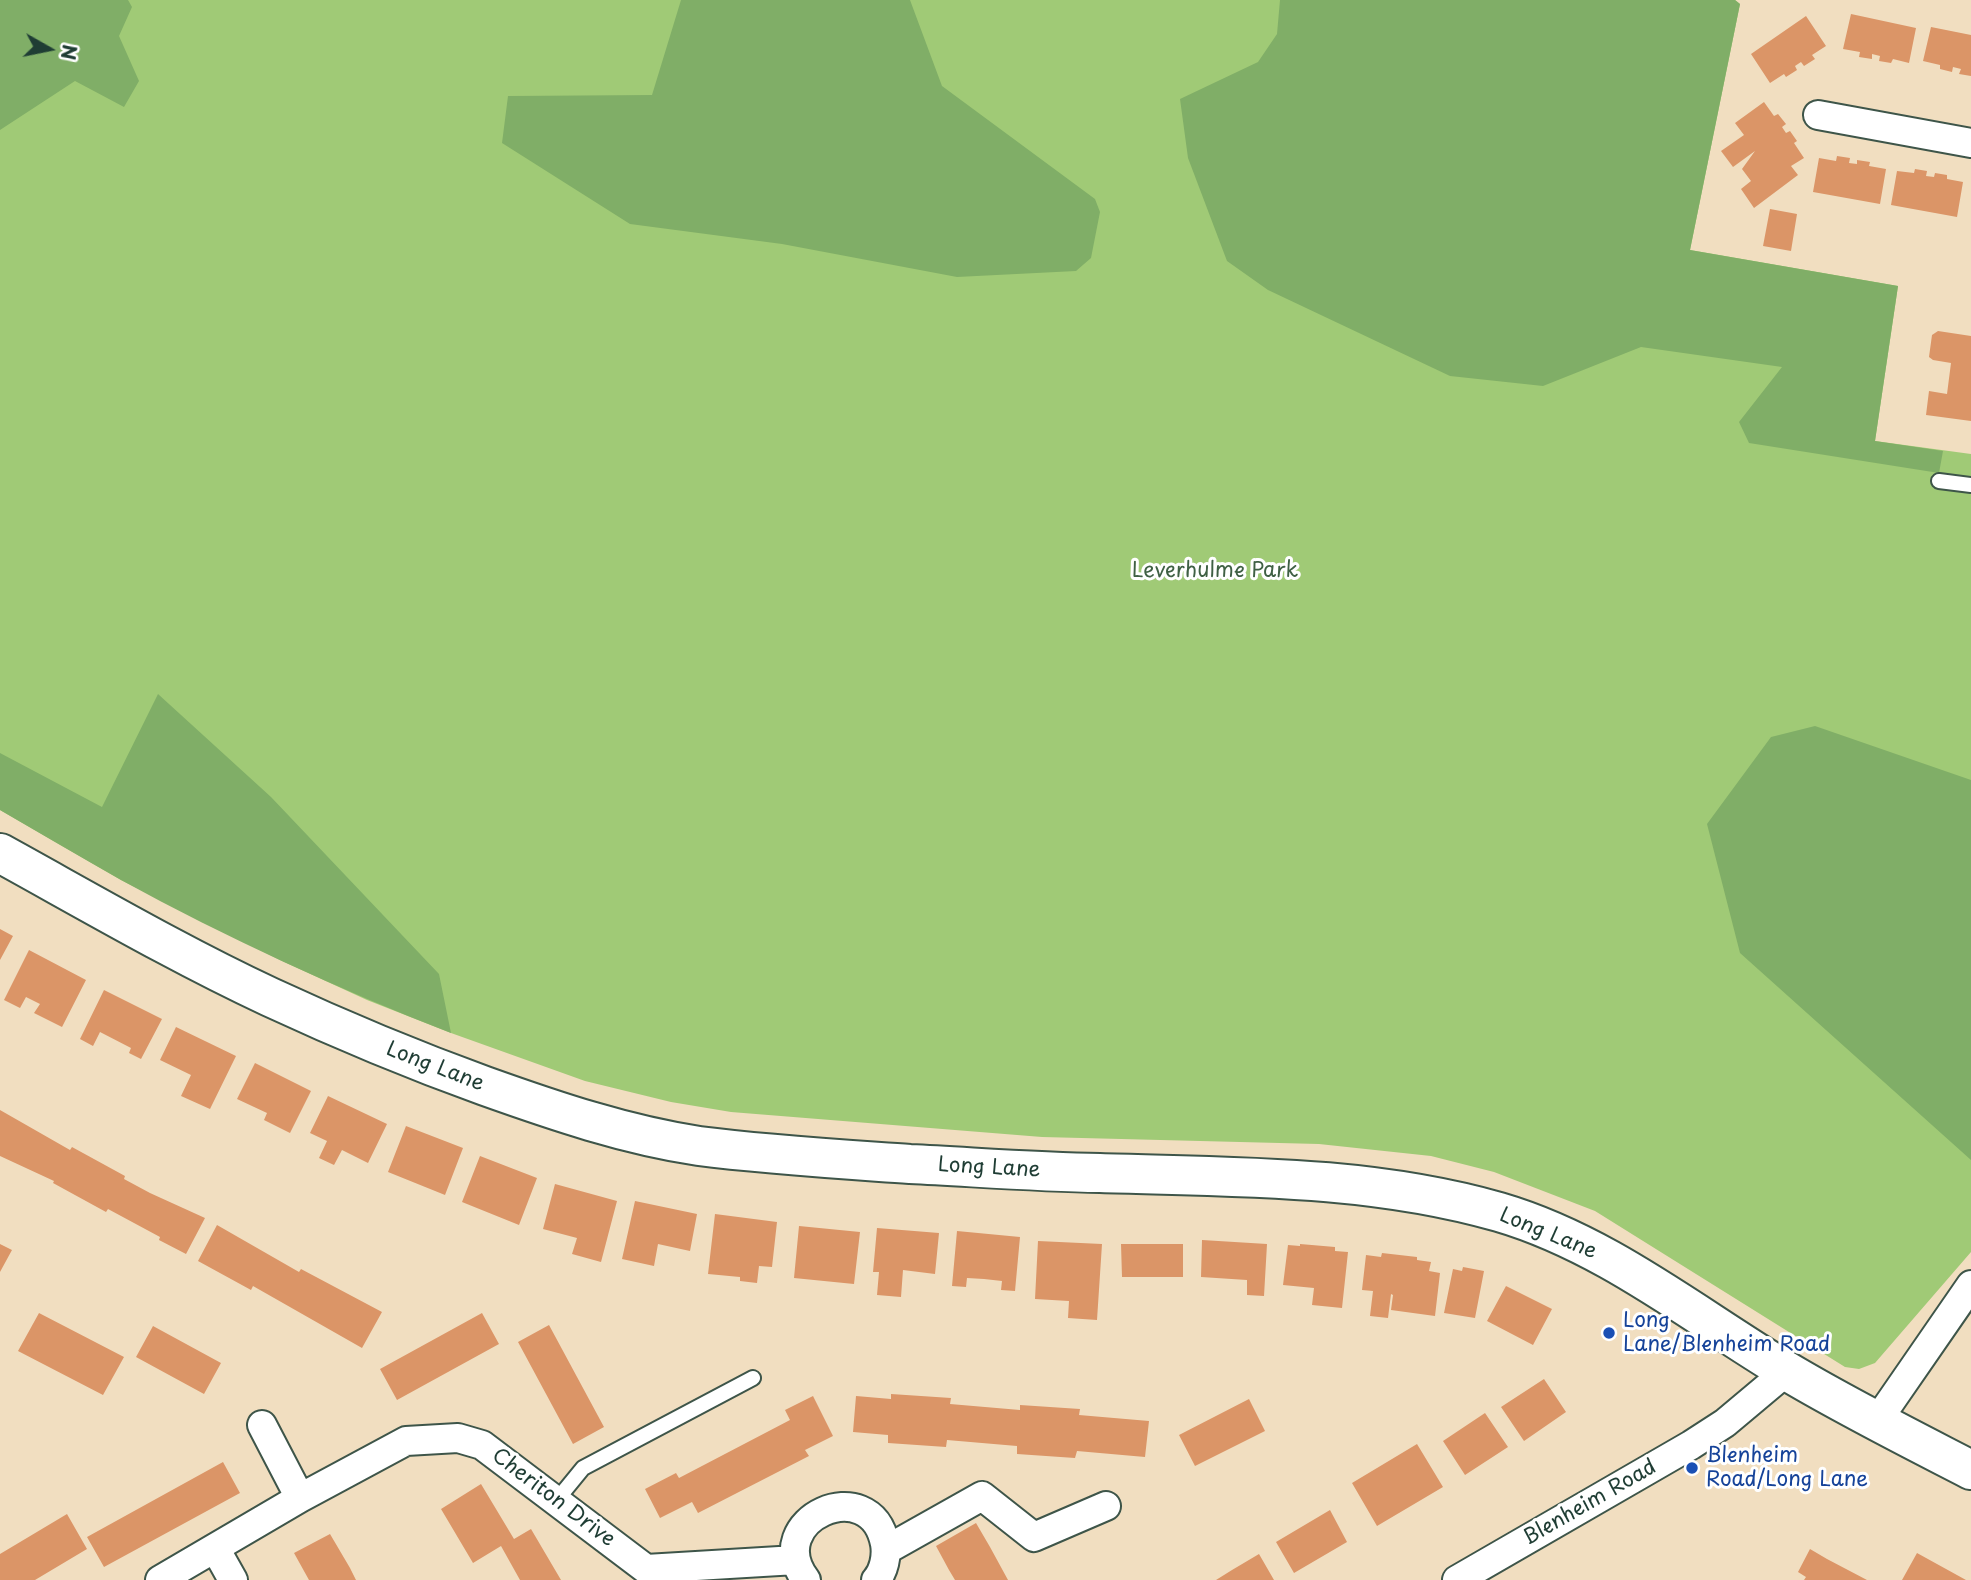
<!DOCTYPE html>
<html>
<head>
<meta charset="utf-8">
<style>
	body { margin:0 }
	#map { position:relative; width:1971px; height:1580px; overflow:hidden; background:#f1dec0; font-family:"Playpen Sans",sans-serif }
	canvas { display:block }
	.north { position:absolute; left:14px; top:14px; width:70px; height:70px; -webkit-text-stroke:5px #fff; paint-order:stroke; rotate:99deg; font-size:19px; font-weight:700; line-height:28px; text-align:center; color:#1f3d34 }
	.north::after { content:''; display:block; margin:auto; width:24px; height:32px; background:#1f3d34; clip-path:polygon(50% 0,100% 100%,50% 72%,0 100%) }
</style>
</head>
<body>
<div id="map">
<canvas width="1971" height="1580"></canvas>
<div class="north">N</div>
</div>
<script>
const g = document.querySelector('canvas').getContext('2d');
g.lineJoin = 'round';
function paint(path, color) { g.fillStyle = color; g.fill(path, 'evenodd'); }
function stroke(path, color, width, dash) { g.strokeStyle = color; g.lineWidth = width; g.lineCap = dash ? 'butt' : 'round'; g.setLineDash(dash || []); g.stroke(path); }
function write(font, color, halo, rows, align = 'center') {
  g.font = font + ' "Playpen Sans",sans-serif'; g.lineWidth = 6; g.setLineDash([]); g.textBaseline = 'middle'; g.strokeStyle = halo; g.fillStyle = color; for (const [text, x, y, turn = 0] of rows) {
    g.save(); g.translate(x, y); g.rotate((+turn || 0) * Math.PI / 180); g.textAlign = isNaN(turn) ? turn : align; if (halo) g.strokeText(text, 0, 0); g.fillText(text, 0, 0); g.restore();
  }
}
paint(new Path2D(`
	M0,0h1735l5,4 -50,246 208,36 -23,155 96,13v798l-96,111 -16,6 -14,-2 -250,-156 -101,-39 -63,-16 -112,-12 -277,-7 -311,-25 -60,-10 -86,-21 -134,-48 -84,-33 -87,-40 -159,-80 -121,-70z`), '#a0ca76');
paint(new Path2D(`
	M0,0h128l4,7 -13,29 20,45 -15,26 -49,-26 -75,49z
	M681,0h229l32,86 153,113 5,13 -9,46 -15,13 -119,6 -175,-33 -152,-20 -128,-81 6,-47 144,-1z
	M1280,0h455l5,4 -50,246 208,36 -23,155 68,10 -4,22 -190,-30 -10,-21 43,-55 -141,-20 -98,39 -93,-10 -182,-86 -41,-29 -39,-103 -8,-59 78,-37 19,-28z
	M158,694l113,103 168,177 12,59c-113,-44 -224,-95 -330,-153 -41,-23 -81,-47 -121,-70v-57l102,54z
	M1815,726l156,54v380l-231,-207 -33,-129 64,-87z`), '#80ae67');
paint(new Path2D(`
	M1851,14l65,14 -7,35 -16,-4 -2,4 -12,-2 1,-5 -8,-2v5l-13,-2 1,-5 -17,-3z
	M1806,16l20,30 -14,9 3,4 -11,7 -3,-4 -6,4 2,4 -11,7 -2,-3 -14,9 -19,-29z
	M1931,27l40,8v41l-12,-2 2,-5 -8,-2 -1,5 -12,-3v-4l-17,-4z
	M1764,102l10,14 4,-2 8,10 -4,3 4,6 4,-2 7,10 -3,2 10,15 -13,8 7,9 -44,33 -13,-19 10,-8 -9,-12 13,-18 -22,16 -12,-16 23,-16 -9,-12z
	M1837,156l13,2 -1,5 8,1v-4l13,2 -1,4 17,3 -6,35 -67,-12 6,-34 17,3z
	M1915,169l12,2 -1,5 8,1 1,-4 12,2v4l16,3 -6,35 -66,-12 6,-34 17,2z
	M1770,209l27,5 -6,37 -28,-5z
	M1938,331l33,5v85l-45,-6 3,-24 18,3 4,-31 -18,-3 -4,-3 3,-22z
	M0,929l13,7 -13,24z
	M29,950l57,30 -24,47 -28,-14 6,-9 -14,-7 -6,11 -16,-8z
	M104,990l58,29 -21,40 -12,-6 2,-5 -31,-16 -7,14 -13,-7z
	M176,1027l60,29 -26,53 -29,-13 10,-21 -31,-15z
	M255,1063l56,28 -21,42 -26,-13 3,-7 -30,-14z
	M328,1096l59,28 -19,39 -26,-13 -8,15 -15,-7 8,-17 -17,-8z
	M0,1110l70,40 2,-3 53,29 -1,3 26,14 55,25 -19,36 -27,-14 1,-3 -52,-28 -2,3 -53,-29 1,-2 -54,-25z
	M406,1126l57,22 -18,47 -57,-23z
	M480,1156l57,22 -18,47 -57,-23z
	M555,1184l62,17 -16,61 -29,-8 5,-16 -34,-9z
	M635,1201l62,13 -7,37 -32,-7 -4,22 -32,-7z
	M715,1214l62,8 -5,45 -13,-1 -2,17 -17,-2v-4l-32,-3z
	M217,1225l82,47 2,-3 81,43 -20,36 -109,-62 -2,4 -53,-29z
	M799,1226l61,6 -6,52 -60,-6z
	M877,1228l62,5 -4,41 -32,-4 -2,27 -24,-2 2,-23h-6z
	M957,1231l63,6 -5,54 -14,-1 1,-9 -18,-2 -17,-1 -1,9 -14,-1z
	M1202,1240l65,4 -3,52 -17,-1v-15l-46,-3z
	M1038,1241l64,3 -5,76 -29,-2 1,-17 -34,-2z
	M0,1244l12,6 -12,22z
	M1121,1244h62v33h-61z
	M1300,1244l35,3v4l13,1 -6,56 -30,-3 2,-17 -31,-3 5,-40 12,1z
	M1382,1253l35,4v3l14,2 -2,9 11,2 -5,43 -44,-6 2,-15 -2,-1 -3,24 -18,-2 3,-25 -11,-1 4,-35 15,2z
	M1463,1267l21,4 -9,47 -31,-5 9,-44 9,2z
	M1506,1286l46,23 -19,36 -46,-24z
	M39,1313l85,44 -21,38 -85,-44z
	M482,1313l17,31 -102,56 -17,-31z
	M549,1325l55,102 -31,17 -55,-102z
	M153,1326l68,37 -17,31 -68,-37z
	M1544,1379l22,33 -42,29 -23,-34z
	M891,1394l60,4 -1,6 70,6v-5l60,4 -1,6 70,6 -4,36 -68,-6 -2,7 -58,-4v-8l-70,-6 -1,7 -58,-4v-8l-35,-3 3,-36 35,3z
	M813,1396l20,40 -28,14 4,6 -111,57 -6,-11 -32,16 -15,-29 31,-16 3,5 111,-58 -5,-10z
	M1249,1399l16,32 -70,35 -16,-31z
	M1485,1413l23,34 -43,28 -22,-34z
	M1417,1444l26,43 -66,39 -25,-43z
	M223,1462l17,31 -136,74 -17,-30z
	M481,1484l33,55 17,-10 30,51h-41l-19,-34 -28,17 -32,-54z
	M1330,1510l17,32 -53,31 -18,-31z
	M67,1514l20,35 -52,31h-35v-26z
	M976,1523l14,24 18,33h-53l-6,-10 -13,-24z
	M330,1534l20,34 6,12h-47l-15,-27z
	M1810,1549l17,10 40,21h-63l2,-3 -8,-5z
	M1917,1553l49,27h-64z
	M1259,1554l15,26h-58l16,-10z`), '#db9567');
const lane = new Path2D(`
	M1939,481l32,4
	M556,1501l27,-33 170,-90`);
const street = new Path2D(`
	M1818,115l153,28
	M1877,1421l94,-136
	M300,1498l106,-57 52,-3 24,7 164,124 150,-9
	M215,1548l18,32
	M886,1550l96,-54 52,41 72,-31
	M160,1580l140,-82 -38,-73
	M806,1580c-46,-60 65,-110 79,-36 2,12 -1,27 -9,36
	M1457,1580l234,-135 34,-22 62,-52`);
const secondary = new Path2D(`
	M0,853c89,49 178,101 270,144 71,33 143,63 215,89 70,25 141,49 214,60 70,9 140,13 211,18 63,3 126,8 190,9 133,4 270,2 399,39 106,31 193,102 286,158 60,36 124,68 186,100`);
stroke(lane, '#3e5549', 18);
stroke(street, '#3e5549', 32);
stroke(secondary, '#3e5549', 42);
stroke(lane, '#fff', 14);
stroke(street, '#fff', 28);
stroke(secondary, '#fff', 38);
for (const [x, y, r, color] of [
	[1609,1333,7,"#1a4fb4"],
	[1692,1468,7,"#1a4fb4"]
]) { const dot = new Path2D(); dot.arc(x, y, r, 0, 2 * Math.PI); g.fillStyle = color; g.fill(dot); stroke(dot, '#fff', 2.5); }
write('21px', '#3f6044', '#fff', [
	["Leverhulme Park",1215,571]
]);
write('21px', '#1f3d34', '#fff', [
	["Long Lane",435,1067,21],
	["Long Lane",989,1168,3],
	["Long Lane",1548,1234,22],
	["Cheriton Drive",553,1498,37],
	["Blenheim Road",1590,1503,-30]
]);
write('21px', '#164399', '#fff', [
	["Long",1623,1321],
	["Lane/Blenheim Road",1623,1345],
	["Blenheim",1706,1456],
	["Road/Long Lane",1706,1480]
], 'left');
</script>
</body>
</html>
